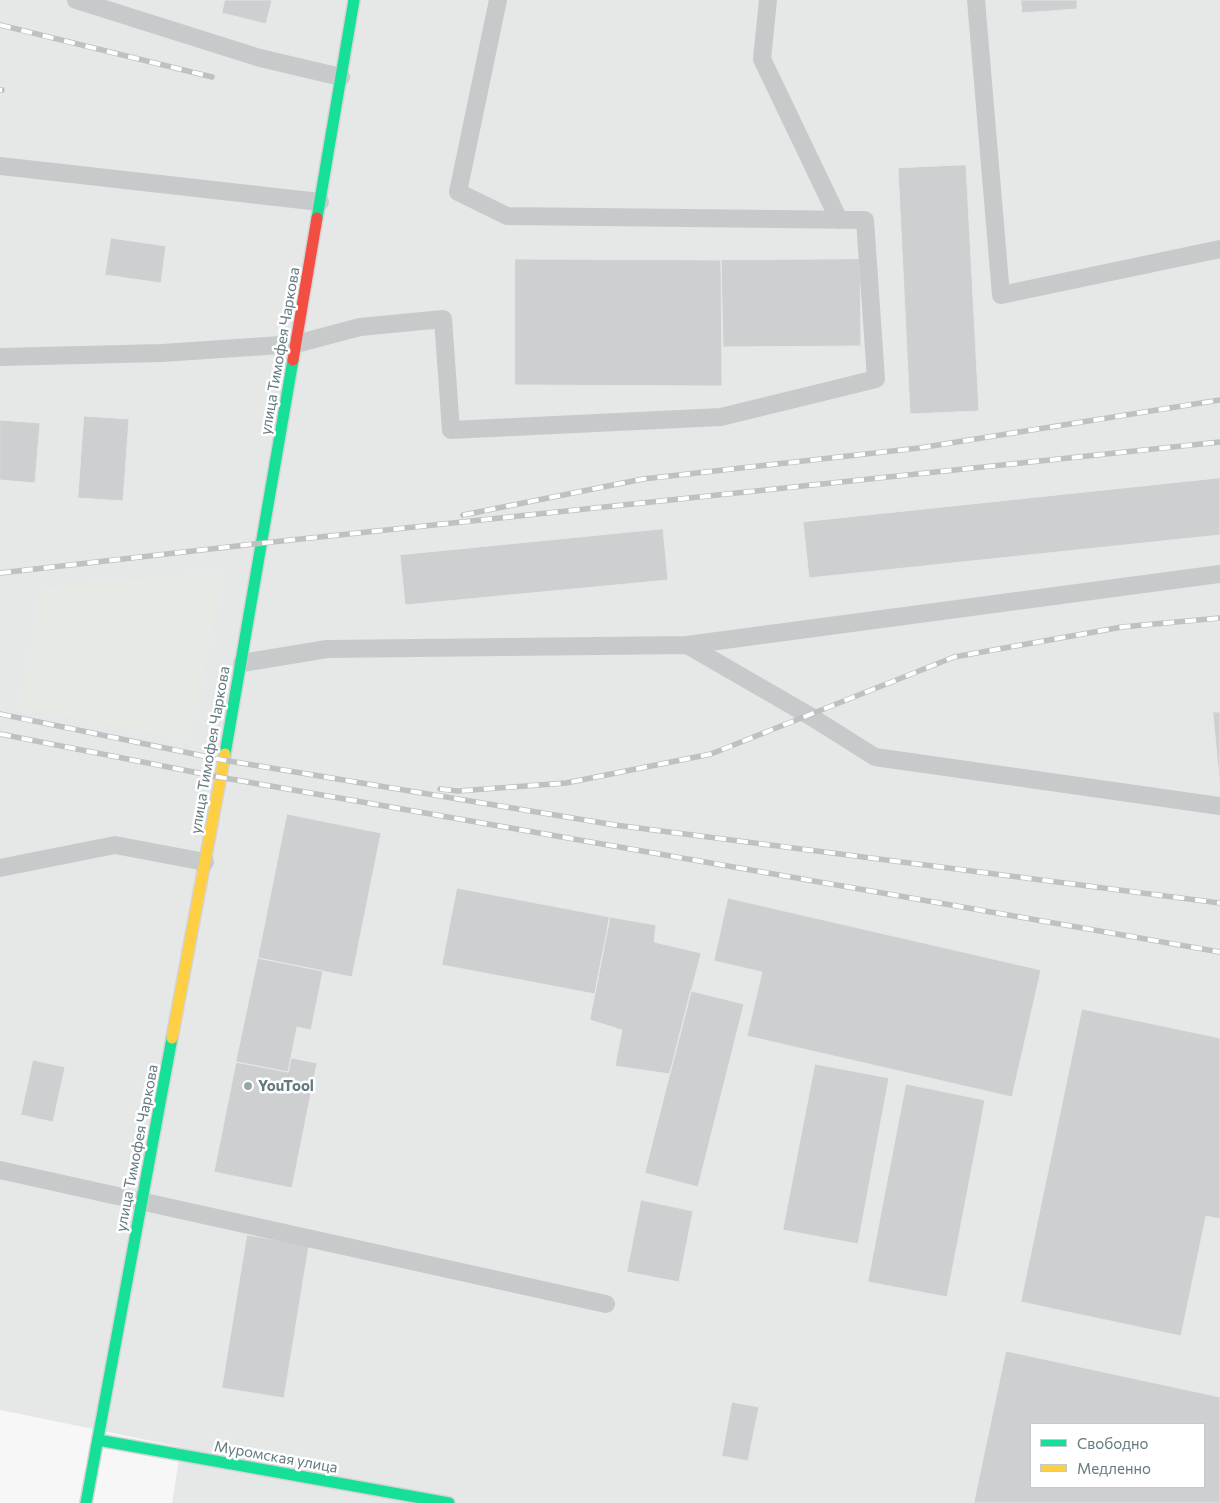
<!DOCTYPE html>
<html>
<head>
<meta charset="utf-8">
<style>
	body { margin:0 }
	#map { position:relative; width:1220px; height:1503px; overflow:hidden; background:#f7f7f7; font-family:Commissioner,sans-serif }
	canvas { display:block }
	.legend { position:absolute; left:1030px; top:1423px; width:175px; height:65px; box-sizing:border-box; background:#fff; border:1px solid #c1cacd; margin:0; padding:6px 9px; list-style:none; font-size:15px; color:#637a81 }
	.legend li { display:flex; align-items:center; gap:10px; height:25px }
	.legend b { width:25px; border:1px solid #c1cacd }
</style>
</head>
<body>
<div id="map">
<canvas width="1220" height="1503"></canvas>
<ul class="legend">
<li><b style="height:6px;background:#16e098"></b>Свободно</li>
<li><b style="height:6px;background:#ffcf43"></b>Медленно</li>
</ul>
</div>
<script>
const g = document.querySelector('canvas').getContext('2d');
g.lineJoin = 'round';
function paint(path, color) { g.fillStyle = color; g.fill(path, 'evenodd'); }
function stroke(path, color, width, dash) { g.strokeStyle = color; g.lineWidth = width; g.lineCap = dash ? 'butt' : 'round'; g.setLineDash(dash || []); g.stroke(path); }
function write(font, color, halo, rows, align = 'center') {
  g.font = font + ' Commissioner,sans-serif'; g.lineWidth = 5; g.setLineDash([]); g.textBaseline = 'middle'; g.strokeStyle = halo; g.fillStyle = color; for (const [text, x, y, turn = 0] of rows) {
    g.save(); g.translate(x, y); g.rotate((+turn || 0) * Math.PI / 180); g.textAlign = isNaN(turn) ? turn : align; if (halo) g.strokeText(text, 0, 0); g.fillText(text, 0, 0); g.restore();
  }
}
paint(new Path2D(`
	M0,0h1220v1503h-1048l9,-56 -181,-37zM1031,1424h173v63h-173z`), '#e6e8e7');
paint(new Path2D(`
	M224,572l-35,168 -170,-33 24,-119z`), '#e6e9e4');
const building = new Path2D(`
	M225,0h47l-6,24 -44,-11z
	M1021,0h56v9l-55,4z
	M966,165l13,246 -69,3 -12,-246z
	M111,238l55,8 -5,37 -56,-8z
	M515,259l206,1 1,126 -207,-1z
	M860,259l1,87 -138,1 -2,-87z
	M84,416l45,3 -6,82 -45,-3z
	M0,420l40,3 -5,60 -35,-3z
	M1220,478v57l-411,43 -6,-56z
	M663,529l5,51 -263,25 -5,-50z
	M1213,712h7v75z
	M287,814l94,19 -29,144 -94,-19z
	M457,888l153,29 -15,77 -153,-29z
	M728,898l313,72 -29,127 -265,-61 15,-64 -48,-11z
	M610,917l46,8 -2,17 47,11 -31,121 -55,-8 7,-36 -32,-10z
	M258,958l65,13 -12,59 -14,-3 -9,45 -52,-10z
	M691,991l53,13 -46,183 -53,-14z
	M1082,1009l138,29v181l-14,-3 -25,120 -160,-34z
	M291,1058l26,5 -25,125 -78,-16 22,-110 52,10z
	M33,1060l32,7 -12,55 -32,-7z
	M815,1064l74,14 -31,166 -75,-14z
	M906,1084l79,16 -38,197 -79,-15z
	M641,1200l52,11 -14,71 -52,-10z
	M247,1235l62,10 -25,153 -62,-10z
	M1006,1351l214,46v106h-246zM1031,1424h173v63h-173z
	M732,1402l27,5 -11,54 -26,-5z`);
paint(building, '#cdcfd0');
stroke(building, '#e6e6e6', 1);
const fast = new Path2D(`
	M317,218l37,-218
	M225,754l68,-394
	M98,1440l351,63
	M86,1503l86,-465`);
const slow = new Path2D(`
	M172,1038l53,-284`);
const jam = new Path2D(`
	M293,360l24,-142`);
stroke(fast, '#d3d4d5', 14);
stroke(slow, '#d3d4d5', 14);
stroke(jam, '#d3d4d5', 14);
stroke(new Path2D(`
	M76,0l184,58 81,19
	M768,0l-6,59 77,161
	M976,0l25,295 219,-46
	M0,166l320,36
	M0,357l162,-4 134,-9 64,-17 83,-8 8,111 270,-13 155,-38 -11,-159 -358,-4 -49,-24 40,-192
	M687,645l533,-71
	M242,663l85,-14 360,-4 123,71 65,41 345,49
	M0,868l115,-23 90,17
	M0,1170l606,134`), '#c7cacb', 18);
stroke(fast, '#16e098', 11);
stroke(slow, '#ffcf43', 11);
stroke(jam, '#f24e42', 11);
const rail = new Path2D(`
	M0,25l212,52
	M0,90h2
	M463,515l180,-36 276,-31 301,-48
	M0,573l263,-30 957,-101
	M0,714l223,46 392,65 605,78
	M0,734l219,43 1001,175
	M440,789l18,2 108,-8 145,-29 243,-97 168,-30 98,-9`);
stroke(rail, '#bec1c1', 5.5);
stroke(rail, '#fff', 4, [11]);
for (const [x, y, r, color] of [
	[248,1086,5,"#97a6aa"]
]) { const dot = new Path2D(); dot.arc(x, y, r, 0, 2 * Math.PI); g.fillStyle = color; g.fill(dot); stroke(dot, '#fff', 2); }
write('15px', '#637a81', '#fff', [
	["улица Тимофея Чаркова",280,351,-80],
	["улица Тимофея Чаркова",210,750,-80],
	["улица Тимофея Чаркова",137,1148,-79],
	["Муромская улица",276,1457,10]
]);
write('bold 15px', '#637a81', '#fff', [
	["YouTool",258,1086]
], 'left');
</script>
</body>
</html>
